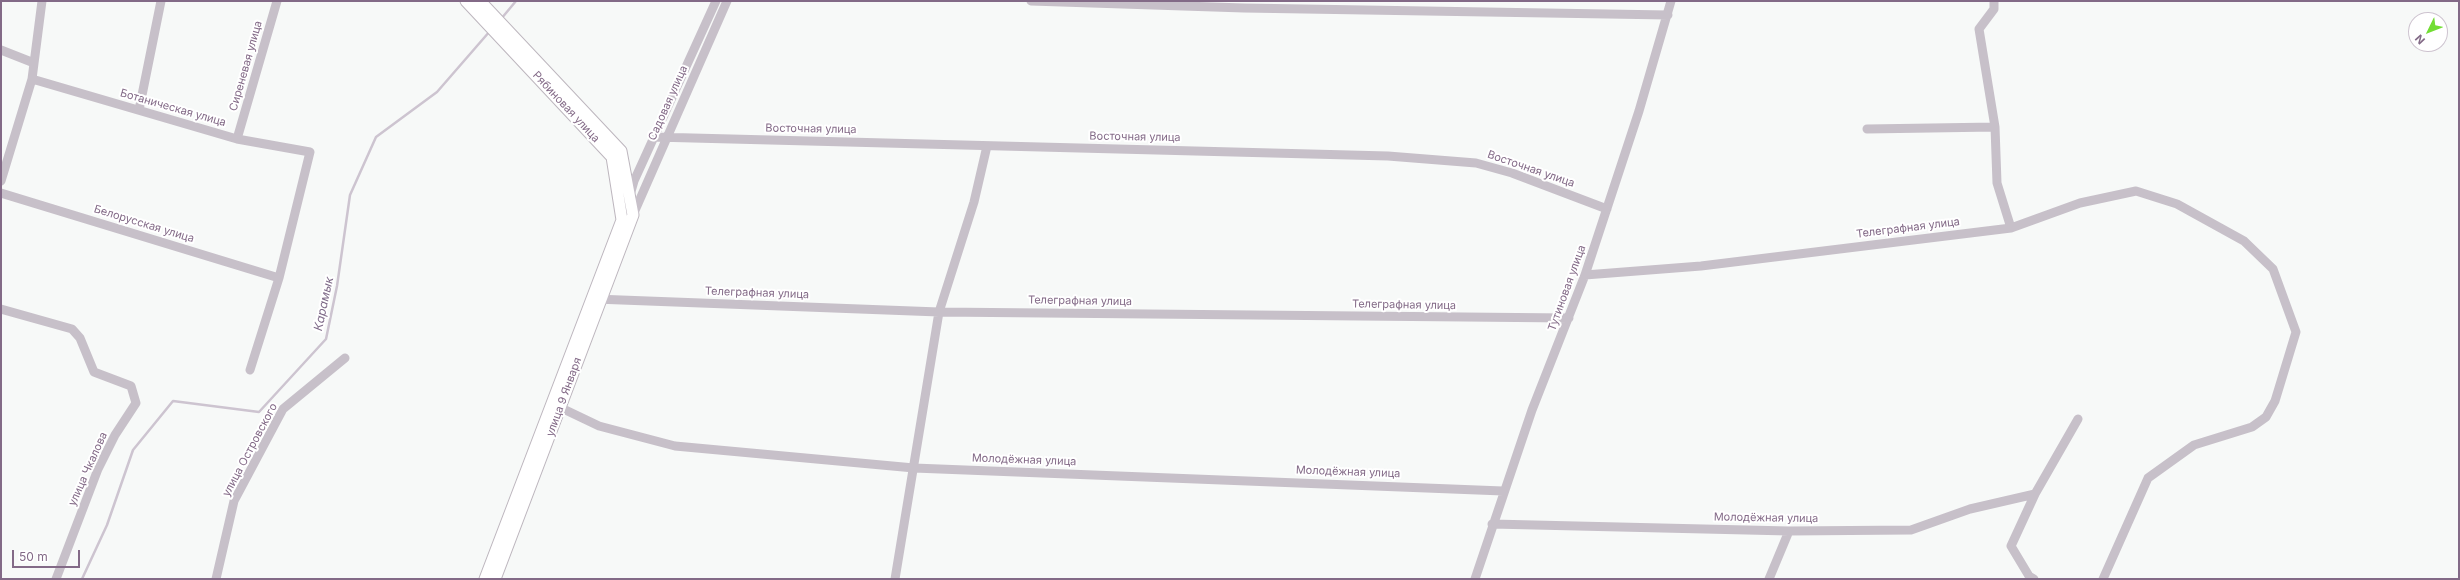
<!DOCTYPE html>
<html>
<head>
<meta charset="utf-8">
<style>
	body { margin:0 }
	#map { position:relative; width:2460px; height:580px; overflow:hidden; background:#f7f9f8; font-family:Inter,sans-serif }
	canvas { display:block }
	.frame { position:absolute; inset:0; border:2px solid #836a87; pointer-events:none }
	.north { position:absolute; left:2408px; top:12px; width:40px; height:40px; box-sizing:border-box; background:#fff; border:1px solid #cdc3cf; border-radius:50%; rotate:227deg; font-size:11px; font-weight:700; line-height:16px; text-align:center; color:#836a87 }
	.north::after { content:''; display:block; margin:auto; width:14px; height:18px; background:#72dd34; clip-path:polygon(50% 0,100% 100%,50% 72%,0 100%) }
	.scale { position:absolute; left:12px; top:550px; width:68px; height:18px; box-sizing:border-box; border:2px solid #836a87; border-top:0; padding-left:5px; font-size:12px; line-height:14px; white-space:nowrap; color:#836a87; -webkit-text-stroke:3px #fff; paint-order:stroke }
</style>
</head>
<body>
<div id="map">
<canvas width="2460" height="580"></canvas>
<div class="frame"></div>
<div class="north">N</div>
<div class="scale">50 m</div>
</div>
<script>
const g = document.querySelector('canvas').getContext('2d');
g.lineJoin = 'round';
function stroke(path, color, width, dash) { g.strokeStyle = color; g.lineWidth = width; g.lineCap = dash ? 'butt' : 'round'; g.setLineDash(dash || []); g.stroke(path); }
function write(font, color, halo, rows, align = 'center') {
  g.font = font + ' Inter,sans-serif'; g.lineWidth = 4; g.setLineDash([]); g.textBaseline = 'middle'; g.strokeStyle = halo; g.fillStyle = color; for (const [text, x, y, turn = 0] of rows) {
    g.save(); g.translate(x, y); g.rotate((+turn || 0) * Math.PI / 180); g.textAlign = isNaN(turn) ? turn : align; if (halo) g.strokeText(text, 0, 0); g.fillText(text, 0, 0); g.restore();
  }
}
stroke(new Path2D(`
	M501,19l15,-18
	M82,579l25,-54 26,-75 40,-49 86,11 67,-73 11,-53 13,-91 26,-58 61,-45 53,-61`), '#cdc4d0', 2.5);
const major = new Path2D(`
	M466,1l146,156 10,63 -137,359
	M480,1l141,150 12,64 -138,364`);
stroke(major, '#bdb6be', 13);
stroke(new Path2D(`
	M1031,1l213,7 424,7
	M1994,1v8l-15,20 16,98 2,56 14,45
	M1,50l33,13
	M32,79l205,60 73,13 -31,126 -29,92
	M139,110l22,-109
	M1867,129l128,-2
	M654,137l734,19 88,7 36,10 95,36
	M237,139l40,-138
	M1,181l31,-102 10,-78
	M1,193l278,85
	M630,195l4,-14 82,-180
	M633,215l94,-214
	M1585,275l116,-9 310,-38 69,-25 56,-12 41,13 67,37 29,28 23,63 -21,69 -9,16 -14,10 -58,18 -46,33 -45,101
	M595,299l344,13 630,6
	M1,309l71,20 8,9 14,34 37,14 5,17 -21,32 -17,34 -42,110
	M555,405l44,21 76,20 239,22 589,23
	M1492,524l297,7 122,-1 59,-21 65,-15
	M216,579l18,-78 49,-92 62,-51
	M895,579l44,-267 35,-110 13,-56
	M1475,579l57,-169 53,-135 54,-164 32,-110
	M1769,579l20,-48
	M2034,579l-5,-3 -18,-30 24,-52 43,-75`), '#c7c0c9', 9);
stroke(major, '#fff', 11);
write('11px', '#836a87', '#fff', [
	["Сиреневая улица",246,66,-74],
	["Садовая улица",668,103,-66],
	["Рябиновая улица",566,107,47],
	["Ботаническая улица",173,108,16],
	["Восточная улица",811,129,1],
	["Восточная улица",1135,137,1],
	["Восточная улица",1531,169,19],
	["Белорусская улица",144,224,17],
	["Телеграфная улица",1908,228,-7],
	["Тутиновая улица",1567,288,-70],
	["Телеграфная улица",757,293,2],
	["Телеграфная улица",1080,301,1],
	["Телеграфная улица",1404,305,1],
	["улица 9 Января",564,397,-70],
	["улица Островского",250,450,-62],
	["Молодёжная улица",1024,460,2],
	["улица Чкалова",88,469,-66],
	["Молодёжная улица",1348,472,2],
	["Молодёжная улица",1766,518,1]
]);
write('italic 12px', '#7f6b89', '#fff', [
	["Карамык",324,304,-78]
]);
</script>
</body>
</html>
